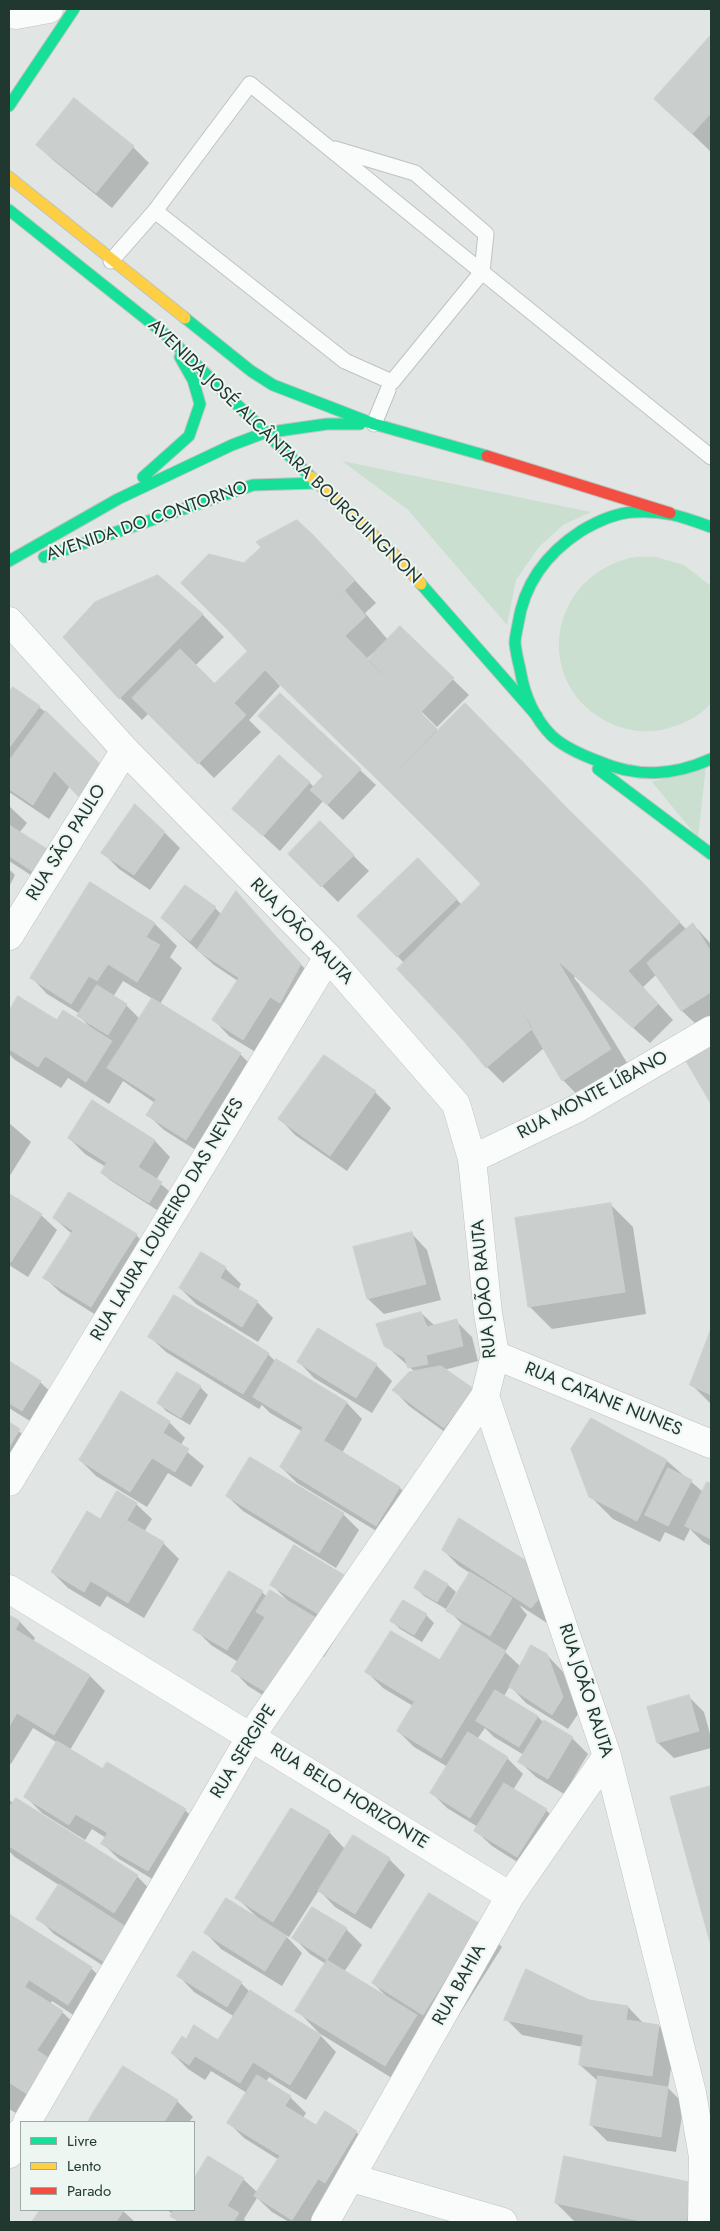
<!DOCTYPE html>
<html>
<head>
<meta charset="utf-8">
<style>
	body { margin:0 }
	#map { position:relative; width:720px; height:2231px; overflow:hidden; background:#e1e6e4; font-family:Jost,sans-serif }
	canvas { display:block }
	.frame { position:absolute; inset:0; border:10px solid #213830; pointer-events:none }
	.legend { position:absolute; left:20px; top:2121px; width:175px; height:90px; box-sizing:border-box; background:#eef6f2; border:1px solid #9caaa4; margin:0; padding:6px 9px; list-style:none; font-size:15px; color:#213830 }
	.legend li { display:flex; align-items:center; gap:10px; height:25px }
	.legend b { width:25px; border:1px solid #9caaa4 }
</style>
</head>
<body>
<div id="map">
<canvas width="720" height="2231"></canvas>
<div class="frame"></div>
<ul class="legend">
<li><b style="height:6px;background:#16e098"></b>Livre</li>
<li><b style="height:6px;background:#ffcf43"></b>Lento</li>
<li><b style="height:6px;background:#f24e42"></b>Parado</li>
</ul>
</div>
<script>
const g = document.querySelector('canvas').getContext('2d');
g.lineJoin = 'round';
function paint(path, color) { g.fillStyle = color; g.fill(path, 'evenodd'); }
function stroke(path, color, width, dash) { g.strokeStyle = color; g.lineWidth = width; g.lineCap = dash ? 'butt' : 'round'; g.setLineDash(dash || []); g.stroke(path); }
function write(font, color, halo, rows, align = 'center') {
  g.font = font + ' Jost,sans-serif'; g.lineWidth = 4; g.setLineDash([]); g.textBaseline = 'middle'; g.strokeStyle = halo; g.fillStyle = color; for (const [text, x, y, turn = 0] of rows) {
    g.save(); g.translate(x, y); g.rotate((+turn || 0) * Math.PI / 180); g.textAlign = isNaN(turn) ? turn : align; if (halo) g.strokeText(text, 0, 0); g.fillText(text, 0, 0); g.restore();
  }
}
paint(new Path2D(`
	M342,461l249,51 -28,13 -24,22 -23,33 -9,45 -99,-115z
	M656,557l28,8 27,21v117c-12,15 -30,22 -49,27 -17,3 -36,1 -52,-7 -76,-36 -64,-141 16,-164 9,-3 21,-2 30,-2z
	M706,766l-8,72 -46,-56z`), '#cadfd0');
paint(new Path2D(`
	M711,37v115l-55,-53z
	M75,99l58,48 16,16 -37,45 -59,-48 -16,-15z
	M336,560l40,43 -11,10 23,27 12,-12 69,67 -32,32 -15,-15 -2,2 21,21 24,-30 222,225 6,-6 18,20v74l-13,8 -16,-15 -25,-37 -14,13 30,33 -23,23 -75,-67 -1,2 5,6 53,87 -47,32 -22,-23 -19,-32 -41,35 -16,-16 -23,-28 58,-122 -118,46 -45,-47 59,-56 44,45 20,-21 -245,-246 8,-74zM373,653l1,1 -6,7 -2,-2z
	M202,614l22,23 -29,29 20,20 49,-18 16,18 -31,34 12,12 -47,46 -65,-65 -7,7 -22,-22z
	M13,688l34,25 68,67 -19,32 -26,-26 -21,33 -40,-27v-98z
	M360,770l16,15 -33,35 -20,-19 -43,50 -46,-42 75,-27 5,5z
	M9,806l18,17 -8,10 32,20 16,16 -13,21 -45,-29z
	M320,823l49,48 -31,31 -48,-48z
	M164,832l16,16 -30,42 -31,-21 -16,-16z
	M9,869l6,6 -6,12z
	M236,893l80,88 -57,73 -30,-18 -15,-16 24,-39 -24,-16 -52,-47 53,-10 6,6z
	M155,924l22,22 -7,11 12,11 -22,36 80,50 22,22 -60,78 -38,-24 -16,-15 7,-12 -32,-22 -14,23 -41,-26 -7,10 -46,-28 -6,-6v-41l10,-16 38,25 33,5 -11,-11 1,-2 -33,-20 -15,-16zM123,981l30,18 -13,20 -14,-14 -13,-8z
	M711,1047v54l-23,-39z
	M375,1092l16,16 -44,63 -52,-36 -15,-16z
	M92,1102l63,39 15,16 -14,23 13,11 -12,19 -47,-30 -8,-7 4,-6 -21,-13 -16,-16z
	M9,1123l22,19 -22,35z
	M9,1195l32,20 16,15 -29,47 -19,-12z
	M610,1204l23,23 13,87 -94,15 -23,-23z
	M54,1218l82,17 16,16 -45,71 -46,-29 -16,-15 27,-44z
	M412,1234l15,16 14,50 -57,14 -16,-15z
	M202,1254l23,14 16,16 -3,6 19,12 16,16 -15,24 -62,-38 -16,-16z
	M421,1313l14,13 21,-5 16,16 6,24 -34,9 29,19 -13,54 -51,-37 -15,-16 21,-18 -30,-27z
	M319,1330l57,35 16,16 -20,32 -58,-35 -15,-16z
	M711,1332v72l-19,-19z
	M150,1337l118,17 8,8 71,41 15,16 -20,34 58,35 15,16 -22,37 -96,-58 -16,-16 22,-35 -33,-19 -8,-8 -3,4 -93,-57z
	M9,1363l31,19 16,15 -18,29 -29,-18z
	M200,1387l8,8 -18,30 -24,-14 -7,-8z
	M122,1393l47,29 16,16 -5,8 24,20 -13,21 -23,-14 -21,34 -51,-31 -16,-16z
	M591,1419l76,42 36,31 4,-9 4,2v61l-8,-4 -13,-13 -6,12 -19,-9 -5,10 -47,-23 -23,-23z
	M9,1423l18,15 -18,29z
	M227,1496l116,18 16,16 -23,38 -93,-57z
	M136,1504l16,15 -8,13 19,11 16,16 -35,59 -37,-22 -7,11 -32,-19 -16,-16 49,-51z
	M459,1520l98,92 -10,11 -28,-18 8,10 -22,37 16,15 26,-12 16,17 15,42 -10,15 -42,-26 -16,-17 -6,10 34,21 6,6 1,-2 27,17 16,16 -24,40 -28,-17 -16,-15 4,-7 -30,-18 -9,-9 -8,11 30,19 16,16 -10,16 33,20 16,16 -29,46 -41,-26 -16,-15 2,-4 -31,-19 -16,-16 17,-25 -34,-20 -16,-16 15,-25 -30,-18 -16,-16 73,-10 23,-37 -15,-15 22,-37 -11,-7 -16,-16z
	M295,1546l48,30 16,16 -39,29 16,17 -12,19 -5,-3 -34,55 -37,-23 -15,-16 5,-8 -27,-17 -16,-16 67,-37 5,5 20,3 -16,-16z
	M448,1585l8,7 -10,17 -22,-13 -8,-8z
	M426,1615l8,8 -12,19 -22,-13 -8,-8z
	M9,1616l11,6 15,16 -2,4 57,34 15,15 -35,59 33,21 82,39 16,16 -37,60 -45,-27 -16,-15 3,-6 -14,-9 -7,11 -43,-27 -16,-16 32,-54 -25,-15 -22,36 -2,-1z
	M688,1696l16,16 7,26v10l-37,10 -16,-15z
	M711,1788v153l-39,-144z
	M9,1800l128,76 22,23 -37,79 -68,-44 -16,-16 21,-33 -44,-28 -6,-6z
	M292,1810l37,22 16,17 8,-13 36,23 16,16 -34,54 -36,-22 -16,-17 -30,47 -5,-3 18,19 -20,33 -61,-37 -15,-16 51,-16 -20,-19z
	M9,1916l82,52 22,23 -23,35 -38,-25 -2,3 12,8 16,15 -62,86 -7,-4z
	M479,1925l23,22 -56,89 -38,52 -89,-55 -22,-23 29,-46 -16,-10 -16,-16 52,-9 16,16 -18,27 44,26 -15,-15z
	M179,1976l62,7 10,10 69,42 16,17 -30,48 -37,-23 -3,5 24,15 16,16 -3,5 14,9 39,5 16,16 -56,74h-27l-17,-10 -15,-14 -13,21 2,3h-68l-6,-6 1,-2 -6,-4h27v-31l15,-22 34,22 15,14 21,-33 -35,-22 -16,-16 19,-29 -36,-22 -6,9 -17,-11 -16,-16 14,-12 33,1 16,-25 -41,-25z
	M589,2001l39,6 16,17 15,2 16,16 -7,46 16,16 -8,48 -69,-11 -16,-16 7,-44 -18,-16 3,-18 -61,-12 -16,-16z
	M123,2068l54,33 16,16 -4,5h-100z
	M711,2202v20h-136l-19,-19z
	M41,2210h81l13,12h-102z`), '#0003');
const building = new Path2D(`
	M711,35v78l-19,21 -38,-35z
	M74,98l60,48 -38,47 -60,-48z
	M297,520l17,16 -46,51 -24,-24 17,-16 -5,-5z
	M314,536l41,44 -90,90 -39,-42 42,-41z
	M209,554l35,9 24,24 -42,41 -45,-45z
	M158,575l45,39 -84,85 -56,-62 32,-35z
	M344,590l22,26 -21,20 92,93 -54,56 -118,-115z
	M400,626l54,52 -33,34 -54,-52z
	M180,649l35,35 -49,48 -34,-34z
	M248,651l17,19 -31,33 12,12 -48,49 -32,-32z
	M13,687l27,19 -31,42v-56z
	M280,693l81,76 -34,36 -17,-15 13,-14 -65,-60z
	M465,703l52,53 -83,80 -51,-51z
	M46,711l54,53 -21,33 -25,-26 -21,34 -24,-16v-28z
	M279,755l31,27 -47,54 -31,-27z
	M517,756l47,49 -83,79 -47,-48z
	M135,804l30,28 -31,43 -33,-22z
	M564,805l78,77 -85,78 -76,-76z
	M320,821l34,34 -33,32 -33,-33z
	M9,825l43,27 -14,23 -29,-19z
	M418,858l39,41 -60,58 -40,-41z
	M90,882l65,41 -9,14 14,8 -23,37 -79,-49z
	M642,882l38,40 -52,49 -42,-38z
	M481,884l36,36 -89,82 -31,-33z
	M185,885l31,22 -26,34 -29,-23z
	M236,891l34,39 -31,48 -42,-28z
	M517,920l40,40 -45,35 -35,-38z
	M693,923l18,29v40l-30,19 -34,-48z
	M270,930l31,34 -21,39 -41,-25z
	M58,933l50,31 -11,17 -8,-5 -18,28 -41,-26z
	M586,933l42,38 30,33 -25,24 -76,-68z
	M477,957l35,38 -49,45 -35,-38z
	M557,960l54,89 -49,32 -50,-86z
	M239,978l31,19 -27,43 -31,-20z
	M97,985l30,19 -19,31 -31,-19z
	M512,995l21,33 -47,40 -23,-28z
	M18,996l39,24 6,-10 49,31 -26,41 -41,-26 -7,11 -29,-18v-38z
	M152,998l89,55 -28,44 -89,-55z
	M124,1042l89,55 -27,43 -40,-25 10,-16 -49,-31z
	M711,1046v58l-25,-43z
	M324,1055l52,36 -46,65 -52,-37z
	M92,1100l63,40 -17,27 -8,-5 -5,7 -16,-10 -2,4 -39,-25z
	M109,1159l16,10 5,-7 32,20 -13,21 -48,-30z
	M69,1192l68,42 -17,26 -67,-42z
	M9,1194l9,5 -9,14z
	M18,1199l24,15 -31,48 -2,-2v-47z
	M611,1203l14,89 -97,15 -13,-89z
	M73,1231l47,29 -29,47 -48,-29z
	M412,1232l14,52 -59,15 -14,-52z
	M201,1252l25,15 -6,11 38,23 -16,26 -63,-39z
	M174,1295l65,39 -26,42 -65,-39z
	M421,1312l6,15 30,-8 6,27 -37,9 2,9 -20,4 -3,-10 -21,-12 -8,-22z
	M318,1328l59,36 -21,34 -59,-36z
	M711,1329v66l-21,-10z
	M239,1334l30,19 -26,41 -30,-18z
	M276,1359l71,43 -23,38 -71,-43z
	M9,1361l32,20 -19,30 -13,-8z
	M441,1366l33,23 -30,39 -52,-38 17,-18z
	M177,1372l24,14 -20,32 -24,-15z
	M121,1391l49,30 -7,12 26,16 -14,23 -75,-46z
	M591,1418l76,42 -30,61 -48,-24 -18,-48z
	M9,1422l11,7 -11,18z
	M100,1426l52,32 -22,34 -51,-32z
	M303,1428l97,59 -24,39 -96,-59z
	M250,1457l94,56 -25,40 -93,-57z
	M668,1468l24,12 -24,46 -23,-11z
	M707,1482l4,2v55l-26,-13z
	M117,1491l20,12 -53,89 -33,-20 36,-61 13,8z
	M459,1518l69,44 14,33 -11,13 -89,-58z
	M126,1520l38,22 -36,61 -37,-22z
	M294,1545l50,30 -24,40 -50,-30z
	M425,1570l23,14 -11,18 -23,-14z
	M229,1571l34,20 -36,59 -34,-20z
	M470,1572l42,26 -22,38 -44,-25z
	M270,1590l51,31 -52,73 -38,-23 34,-54 -9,-5z
	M403,1600l24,14 -13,21 -24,-14z
	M9,1615l11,6 -11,21z
	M462,1624l44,27 -22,36 -44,-27z
	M16,1630l38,23 -37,60 -8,-5v-66z
	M391,1631l49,29 -25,42 -50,-30z
	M531,1645l16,9 16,43 -11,18 -43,-28z
	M54,1653l36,22 -36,60 -37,-22z
	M440,1660l44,27 -43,71 -44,-27z
	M495,1690l43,26 -19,31 -43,-26z
	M689,1695l10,36 -42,12 -10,-36z
	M9,1708l8,5 -8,14z
	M544,1720l29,17 -25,42 -30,-17z
	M468,1732l40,25 -38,61 -40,-25z
	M57,1741l46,28 -34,56 -45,-28z
	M107,1762l32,19 -31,52 -33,-19z
	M139,1781l47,28 -38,62 -47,-27z
	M504,1783l43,26 -30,48 -43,-26z
	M711,1786v97l-16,5 -25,-91z
	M16,1798l122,77 -24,38 -105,-67v-38z
	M291,1808l39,23 -57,91 -38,-24z
	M353,1835l37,23 -35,56 -37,-23z
	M711,1883v59h-1l-15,-54z
	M59,1884l69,44 -22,35 -70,-44z
	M429,1893l51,31 -57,91 -51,-32z
	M226,1898l61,38 -22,35 -61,-38z
	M312,1907l35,21 -20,32 -35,-22z
	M9,1914l83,53 -24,38 -59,-38z
	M193,1951l49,31 -15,25 -50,-31z
	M327,1960l90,55 -32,51 -90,-55z
	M9,1967l20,13 -20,32z
	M526,1969l63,31 -5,35 -80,-15z
	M25,1987l38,24 -26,39 -28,-18v-20z
	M250,1990l34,22 -31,50 -35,-22z
	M589,2000l39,6 -2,14 33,5 -7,51 -73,-11z
	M284,2012l37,23 -31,50 -37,-23z
	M194,2025l59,37 -13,21 -45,-27 -6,9 -18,-12 11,-17 4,3z
	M9,2032l44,29 -23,35 -20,-13 -1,2z
	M123,2066l55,34 -14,22h-56l-15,-9z
	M257,2075l34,21 -30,48 -34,-21z
	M598,2076l70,11 -7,50 -71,-12z
	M285,2106l31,19 9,-14 32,20 -32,52 -64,-39z
	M93,2113l15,9h-20z
	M208,2156l36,22 -17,28 -33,-20v-7z
	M280,2156l38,23 -26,41 -38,-24z
	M564,2156l130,27 -8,39h-41l-90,-19z
	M194,2186l45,27 -6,9h-53l-10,-6 4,-6h20z
	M40,2210h26l19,12h-53z
	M66,2210h58l-8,12h-31z`);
paint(building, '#cacfcd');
stroke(building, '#cacfcd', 1);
const lane = new Path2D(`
	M335,149l80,24 71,61 -4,38 229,185
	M111,261l44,-50 95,-127 232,188 -90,110 -47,-21 -190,-150
	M374,424l14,-34`);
const street = new Path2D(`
	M9,14l7,1 33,-6
	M9,621l116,129 203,207 128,147 16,55 16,154 7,42 -10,41 122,360 85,337 11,64 -1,65
	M9,936l116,-186
	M472,1159l104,-50 135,-79
	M495,1355l216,89
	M9,1482l319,-525
	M9,1589l501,307
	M27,2122l224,-386 234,-340
	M9,2154l12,-22
	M352,2178l151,44
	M325,2222l185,-326 97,-140`);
const fast = new Path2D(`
	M9,106l65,-97
	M9,210l157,125 145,142
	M185,318l66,53 22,14 101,39 113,32
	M143,477l46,-41 11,-32 -7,-24 -13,-23
	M711,527c-28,-10 -46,-17 -77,-15 -18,1 -38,10 -53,19 -34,22 -57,53 -63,93 -1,6 -3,13 -3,19 1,9 3,18 5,26 4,25 14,49 32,67 13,12 30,19 46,25 39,17 75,15 113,-2
	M44,557l209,-72 65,-2
	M9,561l109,-62 114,-54 32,-12 63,-9h33
	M421,584l116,132
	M598,769l113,85`);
const slow = new Path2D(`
	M9,177l176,141
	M311,477l89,83 21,24`);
const jam = new Path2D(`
	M487,456l183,57`);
stroke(lane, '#bec3c1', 17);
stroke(street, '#bec3c1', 29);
stroke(fast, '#bdc4c1', 13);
stroke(slow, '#bdc4c1', 13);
stroke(jam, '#bdc4c1', 13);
stroke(lane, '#fafbfb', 15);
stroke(street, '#fafbfb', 28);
stroke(fast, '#16e098', 11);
stroke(slow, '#ffcf43', 11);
stroke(jam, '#f24e42', 11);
write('18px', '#213830', '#eef6f2', [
	["AVENIDA JOSÉ ALCÂNTARA BOURGUINGNON",284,452,44],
	["AVENIDA DO CONTORNO",147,522,-19],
	["RUA SÃO PAULO",67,843,-58],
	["RUA JOÃO RAUTA",301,932,46],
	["RUA MONTE LÍBANO",593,1096,-28],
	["RUA LAURA LOUREIRO DAS NEVES",168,1220,-59],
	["RUA JOÃO RAUTA",485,1289,-95],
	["RUA CATANE NUNES",603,1400,22],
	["RUA JOÃO RAUTA",585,1691,72],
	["RUA SERGIPE",244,1752,-58],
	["RUA BELO HORIZONTE",349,1797,32],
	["RUA BAHIA",460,1985,-61]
]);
</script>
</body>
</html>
